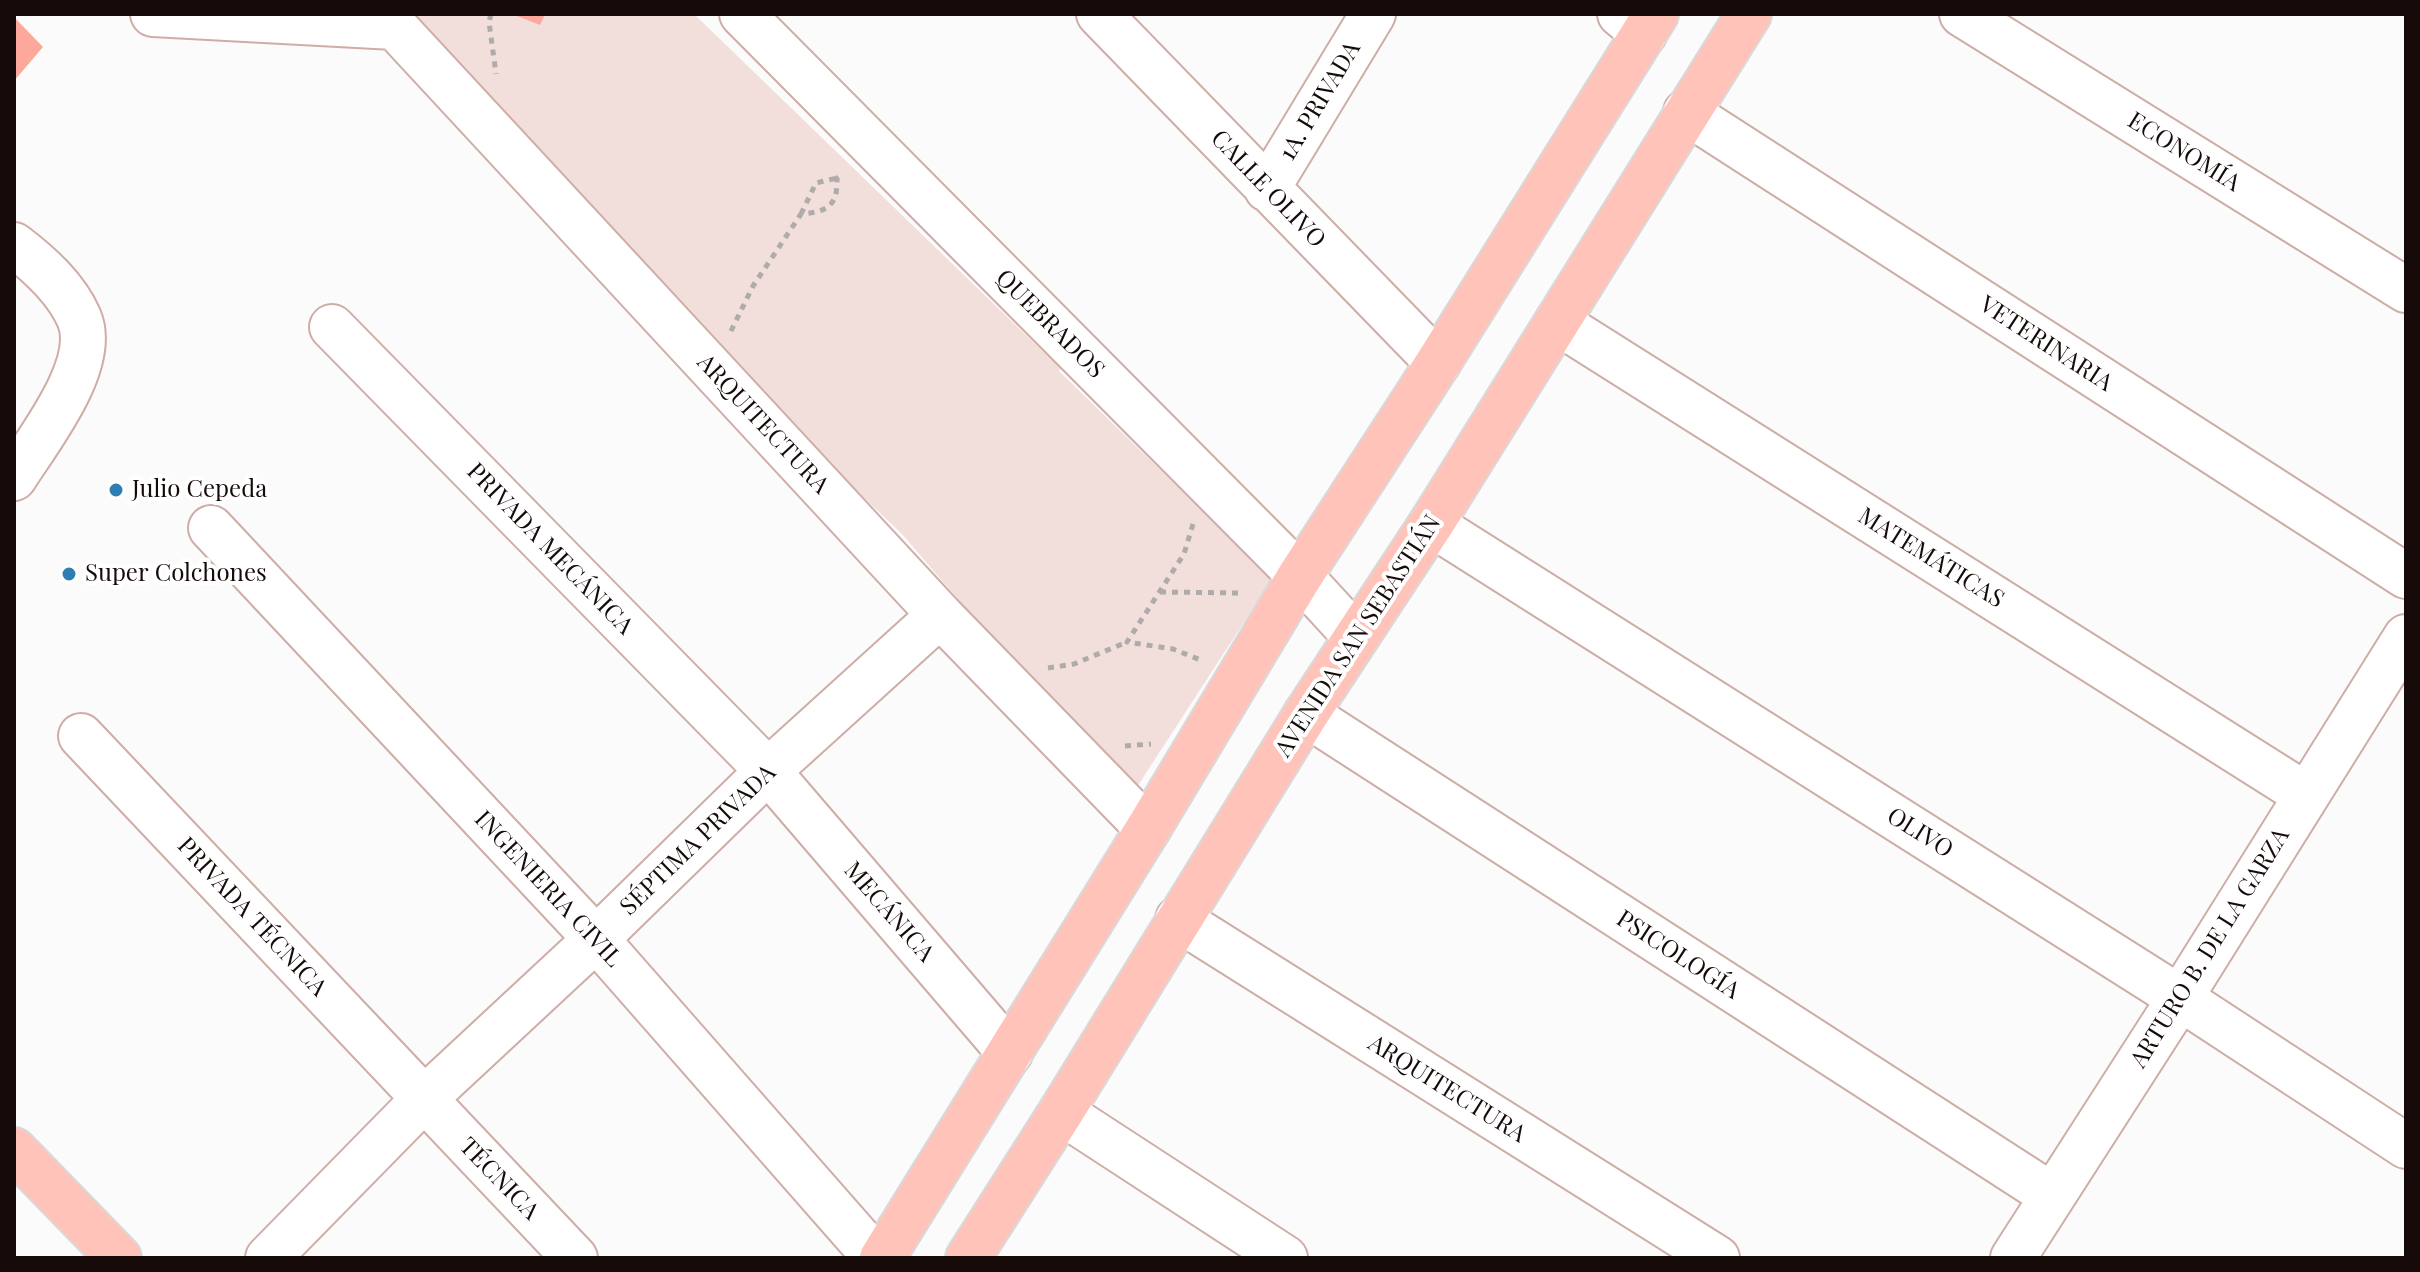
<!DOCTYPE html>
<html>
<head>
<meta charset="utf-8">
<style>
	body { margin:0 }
	#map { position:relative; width:2420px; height:1272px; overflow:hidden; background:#fbfbfb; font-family:"Playfair Display",serif }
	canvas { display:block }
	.frame { position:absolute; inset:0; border:16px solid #160b09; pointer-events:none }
</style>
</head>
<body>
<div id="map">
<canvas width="2420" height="1272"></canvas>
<div class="frame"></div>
</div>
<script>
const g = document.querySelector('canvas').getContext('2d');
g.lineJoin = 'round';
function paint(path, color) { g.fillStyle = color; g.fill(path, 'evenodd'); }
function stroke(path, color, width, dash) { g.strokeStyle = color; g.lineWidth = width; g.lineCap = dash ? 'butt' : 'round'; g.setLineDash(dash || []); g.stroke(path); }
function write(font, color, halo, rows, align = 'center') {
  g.font = font + ' "Playfair Display",serif'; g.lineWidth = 8; g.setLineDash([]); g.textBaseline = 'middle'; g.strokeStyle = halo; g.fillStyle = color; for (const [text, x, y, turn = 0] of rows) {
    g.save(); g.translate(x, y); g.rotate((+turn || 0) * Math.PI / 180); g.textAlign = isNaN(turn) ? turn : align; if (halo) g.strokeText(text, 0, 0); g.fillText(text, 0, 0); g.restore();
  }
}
paint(new Path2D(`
	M406,14h288l366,354 -1,3 213,208 -139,214 -114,-122 -117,-137 -190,-181z`), '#f2dfdb');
paint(new Path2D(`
	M518,14h27l-5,11 -23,-9z
	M14,17l29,30 -29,34z`), '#fca99c');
const minor = new Path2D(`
	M153,14l241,13
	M383,14l557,601 208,214
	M742,14l558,562 56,61
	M1099,14l339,349
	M1620,14l24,20
	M1962,14l444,276
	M1686,112l720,464
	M1267,189l106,-175
	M14,245c25,19 52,43 65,73 20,46 -41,122 -65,160
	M1557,322l749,473
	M332,327l436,444 242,282
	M1431,524l749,474 226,148
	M211,528l385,411 280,319
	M1306,714l745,481
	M81,736l494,522
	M1178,919l539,339
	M1061,1112l224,146
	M268,1258l156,-159 172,-160 172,-168 172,-156
	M2013,1258l167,-260 226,-361`);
const major = new Path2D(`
	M14,1150l105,108
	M882,1258l266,-429 152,-253 138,-213 218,-349
	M968,1258l93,-146 245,-398 125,-190 318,-510`);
stroke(minor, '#cfada7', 48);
stroke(major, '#dad8d8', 48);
stroke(new Path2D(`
	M491,14l-2,8 7,52
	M801,214l15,-31 21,-5
	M731,331l22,-45 48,-72c27,-2 37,-9 36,-36l6,-5
	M1193,524l-9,30 -57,88 46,7 30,12
	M1160,592l82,1
	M1048,668l26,-4 53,-22
	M1125,746l26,-2`), '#afabaa', 5, [6, 6]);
stroke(minor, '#fff', 44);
stroke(major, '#ffc3ba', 44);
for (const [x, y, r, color] of [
	[116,490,8,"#2e7fb0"],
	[69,574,8,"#2e7fb0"]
]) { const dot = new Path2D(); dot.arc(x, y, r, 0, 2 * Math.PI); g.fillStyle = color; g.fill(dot); stroke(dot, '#fff', 3); }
write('24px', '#160b09', '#fff', [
	["1A. PRIVADA",1320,101,-59],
	["ECONOMÍA",2184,152,32],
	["CALLE OLIVO",1268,189,46],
	["QUEBRADOS",1050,324,45],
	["VETERINARIA",2046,344,33],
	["ARQUITECTURA",763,424,47],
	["PRIVADA MECÁNICA",550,549,46],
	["MATEMÁTICAS",1931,558,32],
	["AVENIDA SAN SEBASTIÁN",1358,636,-57],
	["OLIVO",1920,833,32],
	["SÉPTIMA PRIVADA",698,840,-44],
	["INGENIERIA CIVIL",548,889,47],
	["MECÁNICA",889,912,49],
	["PRIVADA TÉCNICA",252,917,47],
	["ARTURO B. DE LA GARZA",2210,948,-58],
	["PSICOLOGÍA",1678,955,33],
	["ARQUITECTURA",1447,1089,32],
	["TÉCNICA",499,1179,46]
]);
write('24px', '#160b09', '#fff', [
	["Julio Cepeda",132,490],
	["Super Colchones",85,574]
], 'left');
</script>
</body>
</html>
